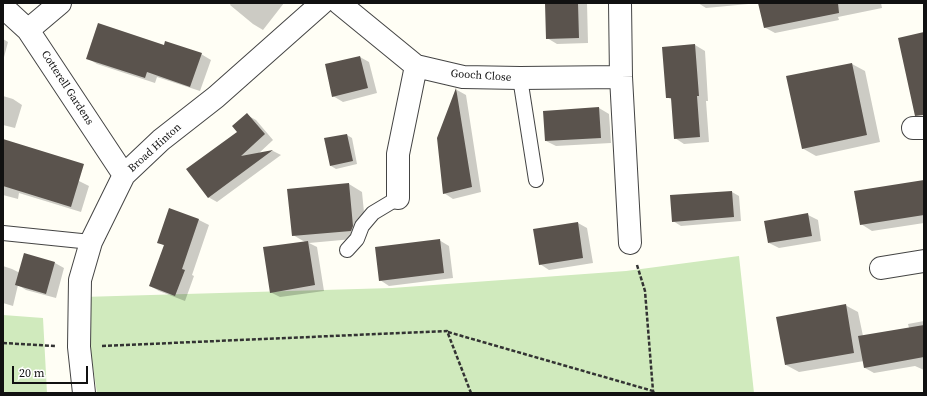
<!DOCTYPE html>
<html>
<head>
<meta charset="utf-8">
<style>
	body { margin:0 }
	#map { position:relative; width:927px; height:396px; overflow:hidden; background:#fffef5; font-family:"Source Serif 4",serif }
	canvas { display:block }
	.frame { position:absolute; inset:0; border:4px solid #111; pointer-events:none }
	.scale { position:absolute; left:12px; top:366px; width:76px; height:18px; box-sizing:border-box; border:2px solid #111; border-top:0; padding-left:5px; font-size:12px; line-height:14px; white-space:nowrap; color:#111; -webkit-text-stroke:3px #fff; paint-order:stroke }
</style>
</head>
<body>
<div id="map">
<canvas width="927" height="396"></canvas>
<div class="frame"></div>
<div class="scale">20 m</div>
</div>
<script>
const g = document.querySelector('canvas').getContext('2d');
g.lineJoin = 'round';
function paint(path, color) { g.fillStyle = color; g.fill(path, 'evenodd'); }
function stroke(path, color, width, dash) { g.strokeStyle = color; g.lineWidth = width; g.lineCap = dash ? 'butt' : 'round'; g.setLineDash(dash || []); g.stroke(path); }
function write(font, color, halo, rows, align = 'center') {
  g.font = font + ' "Source Serif 4",serif'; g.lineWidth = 4; g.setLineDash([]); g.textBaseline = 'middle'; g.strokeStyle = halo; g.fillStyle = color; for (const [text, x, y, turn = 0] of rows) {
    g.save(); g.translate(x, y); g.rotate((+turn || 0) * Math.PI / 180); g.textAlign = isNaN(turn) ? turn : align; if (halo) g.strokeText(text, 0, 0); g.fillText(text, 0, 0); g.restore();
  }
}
paint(new Path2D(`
	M739,256l15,137h-657l-15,-96 310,-9 234,-17z
	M3,315l40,3 4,75h-44z`), '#d0eabd');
paint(new Path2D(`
	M231,3h53l-21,27 -10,-6 -23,-19z
	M546,3h41l1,40 -31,1 -10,-6z
	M676,3h19l-16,1z
	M698,3h183l1,5 -44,9 1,3 -64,13 -11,-6 -5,-24 -53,5z
	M3,39l5,3 -5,19z
	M695,45l10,6 3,50h-2l3,41 -25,2 -9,-6 -3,-38 -5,-3 -4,-49z
	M164,46l37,8 10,6 -11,31 -43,-14 -2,6 -58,-19 -10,-6z
	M360,57l9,5 8,31 -34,9 -10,-6z
	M852,64l13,7 15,71 -64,14 -14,-8z
	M457,90l9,5 15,97 -28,7 -9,-6 -6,-55z
	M3,96l10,3 9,6 -7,23 -12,-3z
	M599,108l10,6 2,29 -55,3 -10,-5z
	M247,115l9,5 17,20 -15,14 15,-3 8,4 -64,47 -9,-5z
	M347,135l5,3 5,26 -21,5 -5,-3z
	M3,162l76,19 10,5 -8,26 -62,-19 -1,6 -15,-4z
	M924,181v42l-52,8 -11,-7z
	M349,184l13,8 4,41 -2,5 -55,5 8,4 7,44 -44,6 -10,-5 35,-50 -12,-7z
	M732,192l7,4 2,25 -60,5 -8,-5z
	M169,209l30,11 10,5 -17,50 2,1 -9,25 -26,-10 -9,-5 15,-40 -7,-4z
	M808,215l10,5 3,21 -42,7 -10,-5z
	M578,223l9,5 6,35 -44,7 -9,-6z
	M439,240l10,6 4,32 -64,8 -9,-6z
	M55,263l9,5 -8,30 -30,-8 -8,-5 -5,21 -10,-3v-37l9,3 8,4z
	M845,305l13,7 5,24 46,-8 -1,-4 16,-3v49l-9,-4 -41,7 -9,-5 -1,-7 -65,11 -13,-7z`), '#0003');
paint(new Path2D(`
	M545,3h33l1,35 -33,1z
	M758,3h80l1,10 -75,15z
	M98,23l66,22 1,-4 37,12 -12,34 -43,-15 -2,6 -59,-19z
	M924,32v83l-9,1 -17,-78z
	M695,44l4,52h-2l3,41 -26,2 -3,-41h-5l-4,-51z
	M360,56l8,32 -36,9 -7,-33z
	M852,63l15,72 -65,14 -16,-73z
	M456,88l16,99 -29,7 -6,-56z
	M599,107l2,31 -56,3 -2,-30z
	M247,113l18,21 -24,22 32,-6 -65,48 -22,-29 51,-37 -5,-6z
	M347,134l6,27 -23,5 -6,-28z
	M3,139l81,25 -13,43 -68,-21z
	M924,180v35l-64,10 -6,-34z
	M349,183l4,43 -2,5 -59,5 -5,-47z
	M732,191l2,26 -62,5 -2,-27z
	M169,208l30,11 -17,50 3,1 -10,26 -26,-10 15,-41 -7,-2z
	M808,213l4,23 -44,7 -4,-22z
	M578,222l5,36 -44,7 -6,-36z
	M440,239l4,34 -65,8 -4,-34z
	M308,241l7,44 -45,8 -7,-46z
	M24,253l31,9 -9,32 -31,-9z
	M846,304l8,49 -69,12 -9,-48z
	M924,325v32l-60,11 -6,-32z`), '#5a534d');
const service = new Path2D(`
	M520,78l16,102
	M3,233l88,9
	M347,250l10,-11 5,-13 11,-13 25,-15`);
const minor = new Path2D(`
	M339,3l77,63 47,11 57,1 101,-1
	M620,3l1,74 9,166
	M3,7l25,23 96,145
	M28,30l32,-27
	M913,128h11
	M398,198v-44l18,-88
	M881,268l43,-7
	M84,393l-5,-46 1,-67 11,-38 33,-67 37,-35 55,-43 106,-94`);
stroke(service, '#444', 16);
stroke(minor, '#444', 24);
stroke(new Path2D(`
	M637,265l8,26 8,100 1,2
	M448,332l205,59
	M3,343l52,3
	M102,346l345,-15 24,62`), '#333', 2.5, [4, 2]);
stroke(service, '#fff', 14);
stroke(minor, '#fff', 22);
write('11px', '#111', '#fff', [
	["Gooch Close",481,76,4],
	["Cotterell Gardens",67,88,57],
	["Broad Hinton",155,148,-42]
]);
</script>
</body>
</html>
